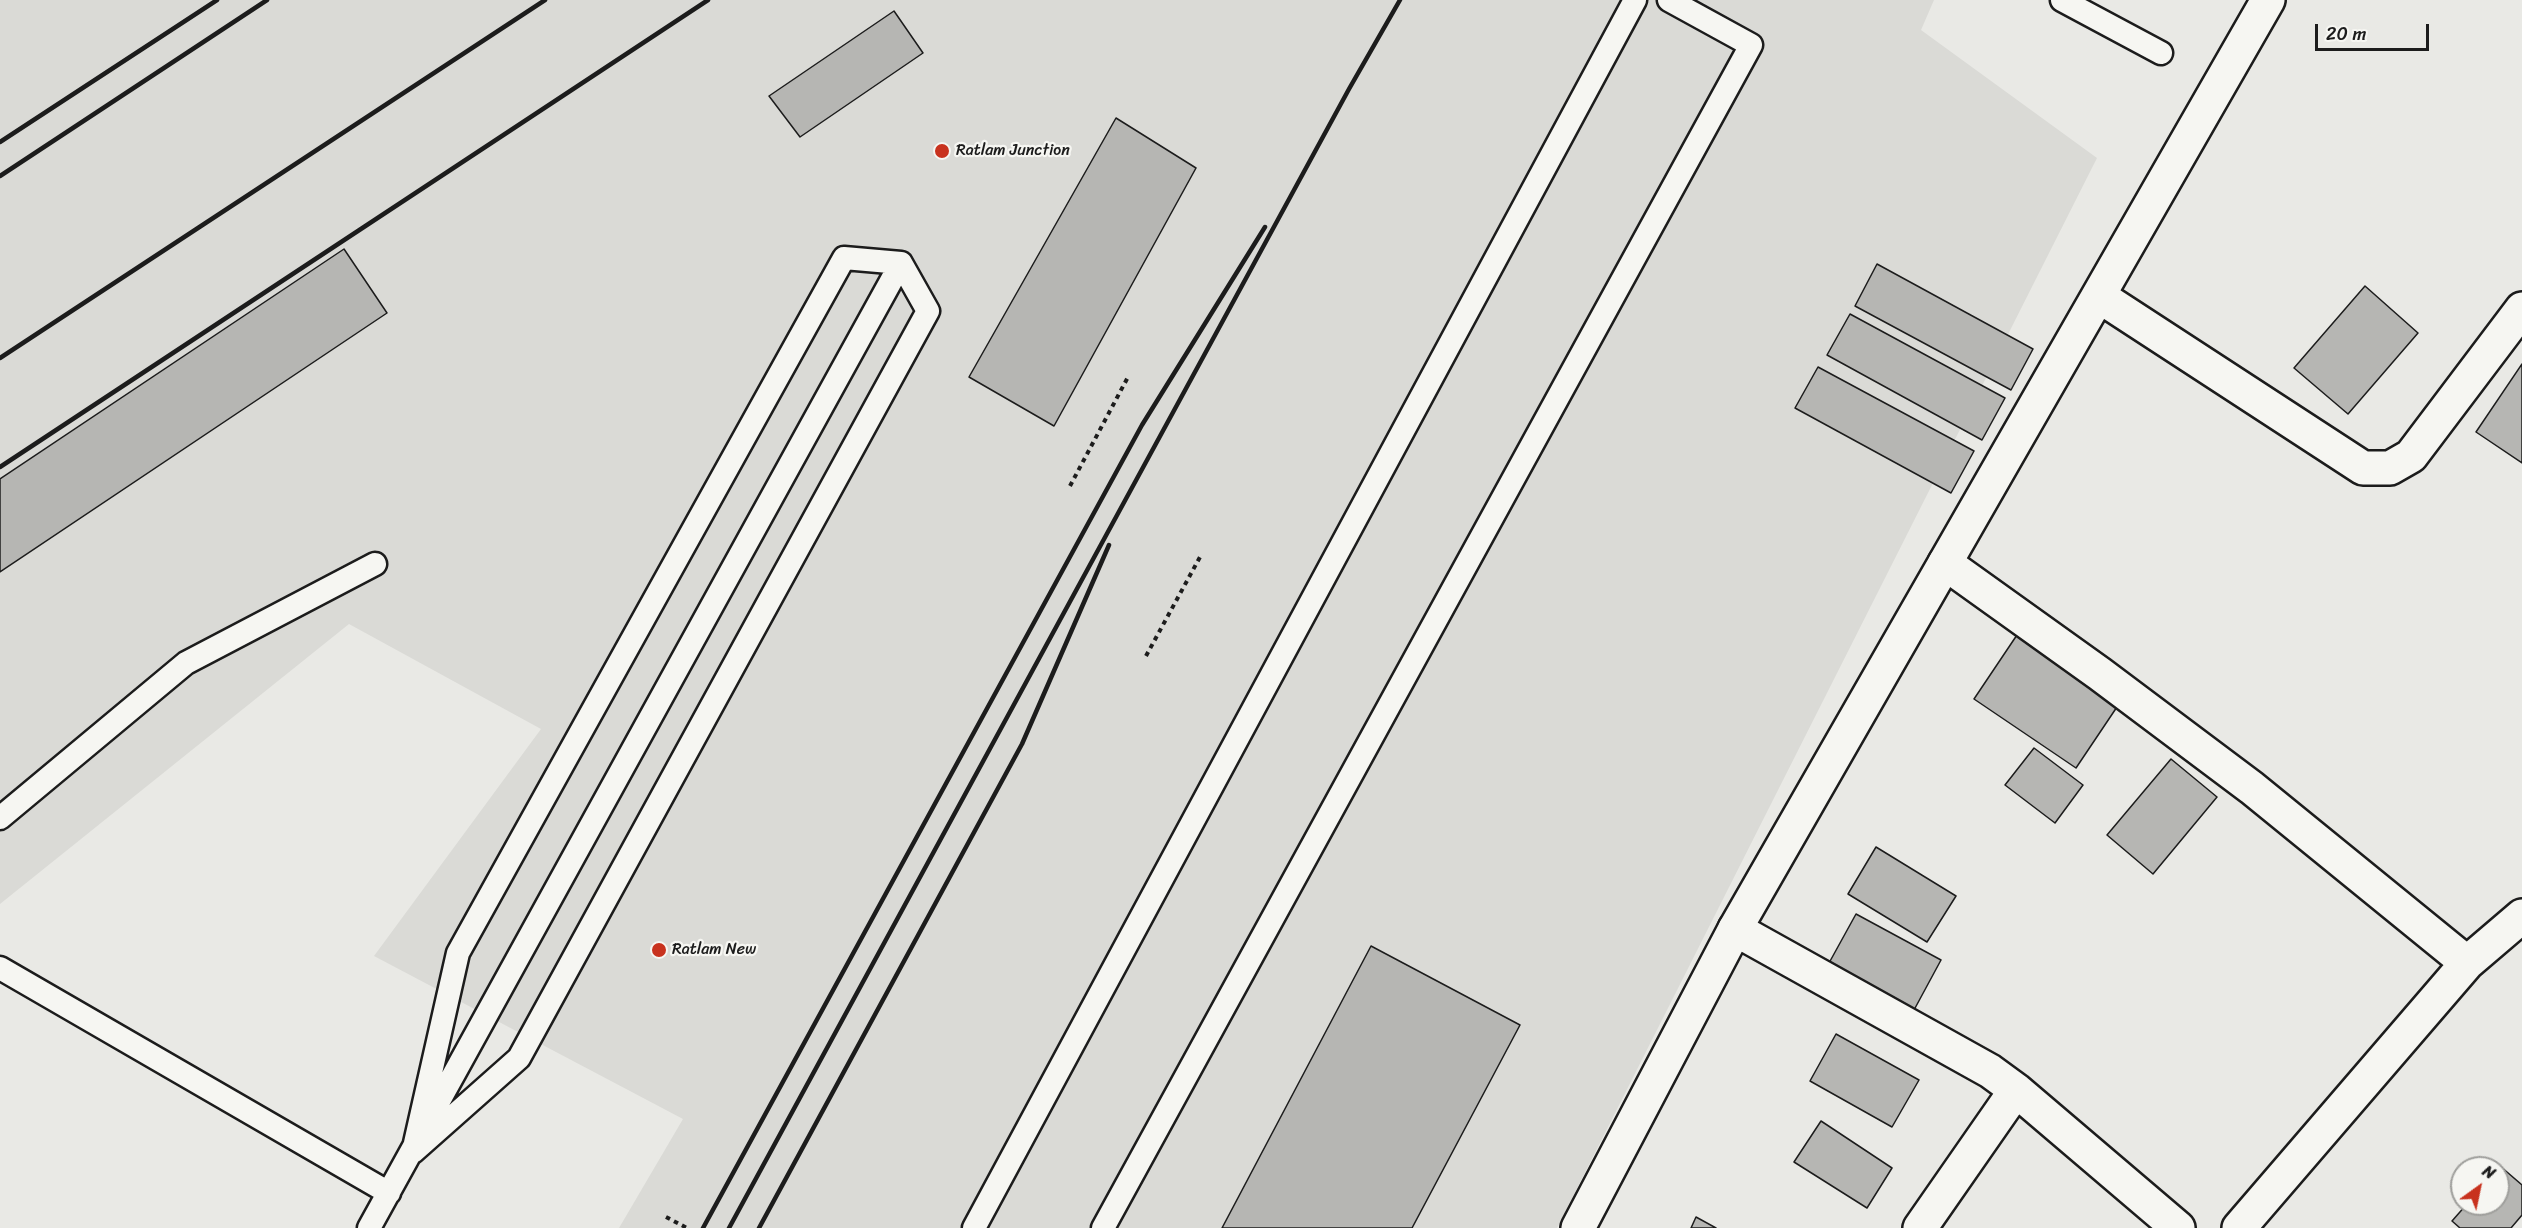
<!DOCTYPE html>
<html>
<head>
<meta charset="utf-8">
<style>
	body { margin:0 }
	#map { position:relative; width:2522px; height:1228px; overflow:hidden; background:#e9e9e5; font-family:Sriracha,sans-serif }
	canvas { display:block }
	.north { position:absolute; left:2450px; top:1156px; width:60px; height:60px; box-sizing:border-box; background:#f6f6f2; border:2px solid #9f9f9c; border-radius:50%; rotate:33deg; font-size:16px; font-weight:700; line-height:24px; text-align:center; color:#1c1c1c }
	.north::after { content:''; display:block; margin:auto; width:21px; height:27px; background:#c8321e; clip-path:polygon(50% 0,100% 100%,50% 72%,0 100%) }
	.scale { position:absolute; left:2315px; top:24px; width:114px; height:27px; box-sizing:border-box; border:3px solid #1c1c1c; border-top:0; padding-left:8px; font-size:18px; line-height:21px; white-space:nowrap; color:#1c1c1c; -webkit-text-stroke:4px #f6f6f2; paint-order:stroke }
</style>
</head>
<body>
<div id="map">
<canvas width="2522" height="1228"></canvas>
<div class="north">N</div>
<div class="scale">20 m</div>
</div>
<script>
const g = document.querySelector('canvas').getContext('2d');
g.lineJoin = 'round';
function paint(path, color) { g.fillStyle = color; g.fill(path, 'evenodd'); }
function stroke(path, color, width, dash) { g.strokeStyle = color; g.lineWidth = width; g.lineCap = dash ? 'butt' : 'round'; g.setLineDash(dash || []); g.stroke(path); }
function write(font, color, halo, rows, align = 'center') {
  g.font = font + ' Sriracha,sans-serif'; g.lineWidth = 4.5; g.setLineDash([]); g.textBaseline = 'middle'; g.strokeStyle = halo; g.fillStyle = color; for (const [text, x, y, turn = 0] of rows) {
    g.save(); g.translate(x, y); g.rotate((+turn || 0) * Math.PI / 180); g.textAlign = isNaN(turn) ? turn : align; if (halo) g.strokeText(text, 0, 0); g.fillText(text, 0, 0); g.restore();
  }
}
paint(new Path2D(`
	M0,0h1934l-13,30 176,128 -540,1070h-938l64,-109 -309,-163 167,-227 -192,-105 -349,280z`), '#dadad6');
const building = new Path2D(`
	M894,11l29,42 -123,84 -31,-41z
	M1116,118l80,50 -142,258 -85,-49z
	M344,249l43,64 -387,259v-93z
	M1877,264l156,85 -22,41 -156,-84z
	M2365,286l53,47 -70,81 -54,-46z
	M1850,314l155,84 -23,42 -155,-85z
	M2522,364v99l-46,-31z
	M1818,367l156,84 -23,42 -156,-85z
	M2021,629l102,69 -47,70 -102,-69z
	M2034,748l49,37 -28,38 -50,-38z
	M2171,759l46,38 -64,77 -46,-39z
	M1876,847l80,49 -29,46 -79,-48z
	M1856,914l85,46 -27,50 -85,-47z
	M1371,946l149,79 -108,203h-190z
	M1836,1034l83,46 -27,47 -82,-46z
	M1821,1121l71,47 -25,40 -73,-46z
	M2500,1166l22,19v30l-11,13h-51l-8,-7 15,-17h31v-36z
	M1696,1217l20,11h-25z`);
paint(building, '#b6b6b3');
stroke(building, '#1c1c1c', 1.5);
const lane = new Path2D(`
	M2062,0l99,53
	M844,258l57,5 27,48 -409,747 -106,94 45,-199z
	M0,818l186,-155 189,-99
	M0,968l389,225
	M369,1228l532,-965
	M974,1228l661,-1228
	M1103,1228l648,-1183 -82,-45`);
const street = new Path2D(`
	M2099,296l264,172h27l21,-12 111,-147
	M1945,563l155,111 152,114 215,175
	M1735,929l255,142 26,19 162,138
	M1920,1228l96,-138
	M2239,1228l228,-265 55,-47`);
const primary = new Path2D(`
	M1578,1228l157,-299 533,-929`);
stroke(lane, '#1c1c1c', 27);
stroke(street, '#1c1c1c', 38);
stroke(primary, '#1c1c1c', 38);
stroke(new Path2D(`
	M1070,486l58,-109
	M1146,656l54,-99
	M666,1217l21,11`), '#1c1c1c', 4, [4.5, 4.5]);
stroke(lane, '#f6f6f2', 22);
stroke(street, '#f6f6f2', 33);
stroke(primary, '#f6f6f2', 33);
stroke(new Path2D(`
	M0,142l217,-142
	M0,176l267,-176
	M0,358l545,-358
	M0,467l708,-467
	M703,1228l439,-803 123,-198
	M729,1228l620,-1139 51,-89
	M759,1228l263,-484 87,-199`), '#1c1c1c', 4.5);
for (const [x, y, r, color] of [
	[942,151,8,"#c8321e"],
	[659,950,8,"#c8321e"]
]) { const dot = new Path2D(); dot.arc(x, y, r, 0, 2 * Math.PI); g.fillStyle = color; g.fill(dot); stroke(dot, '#f6f6f2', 2); }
write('16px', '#1c1c1c', '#f6f6f2', [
	["Ratlam Junction",956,151],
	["Ratlam New",672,950]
], 'left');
</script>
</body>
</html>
